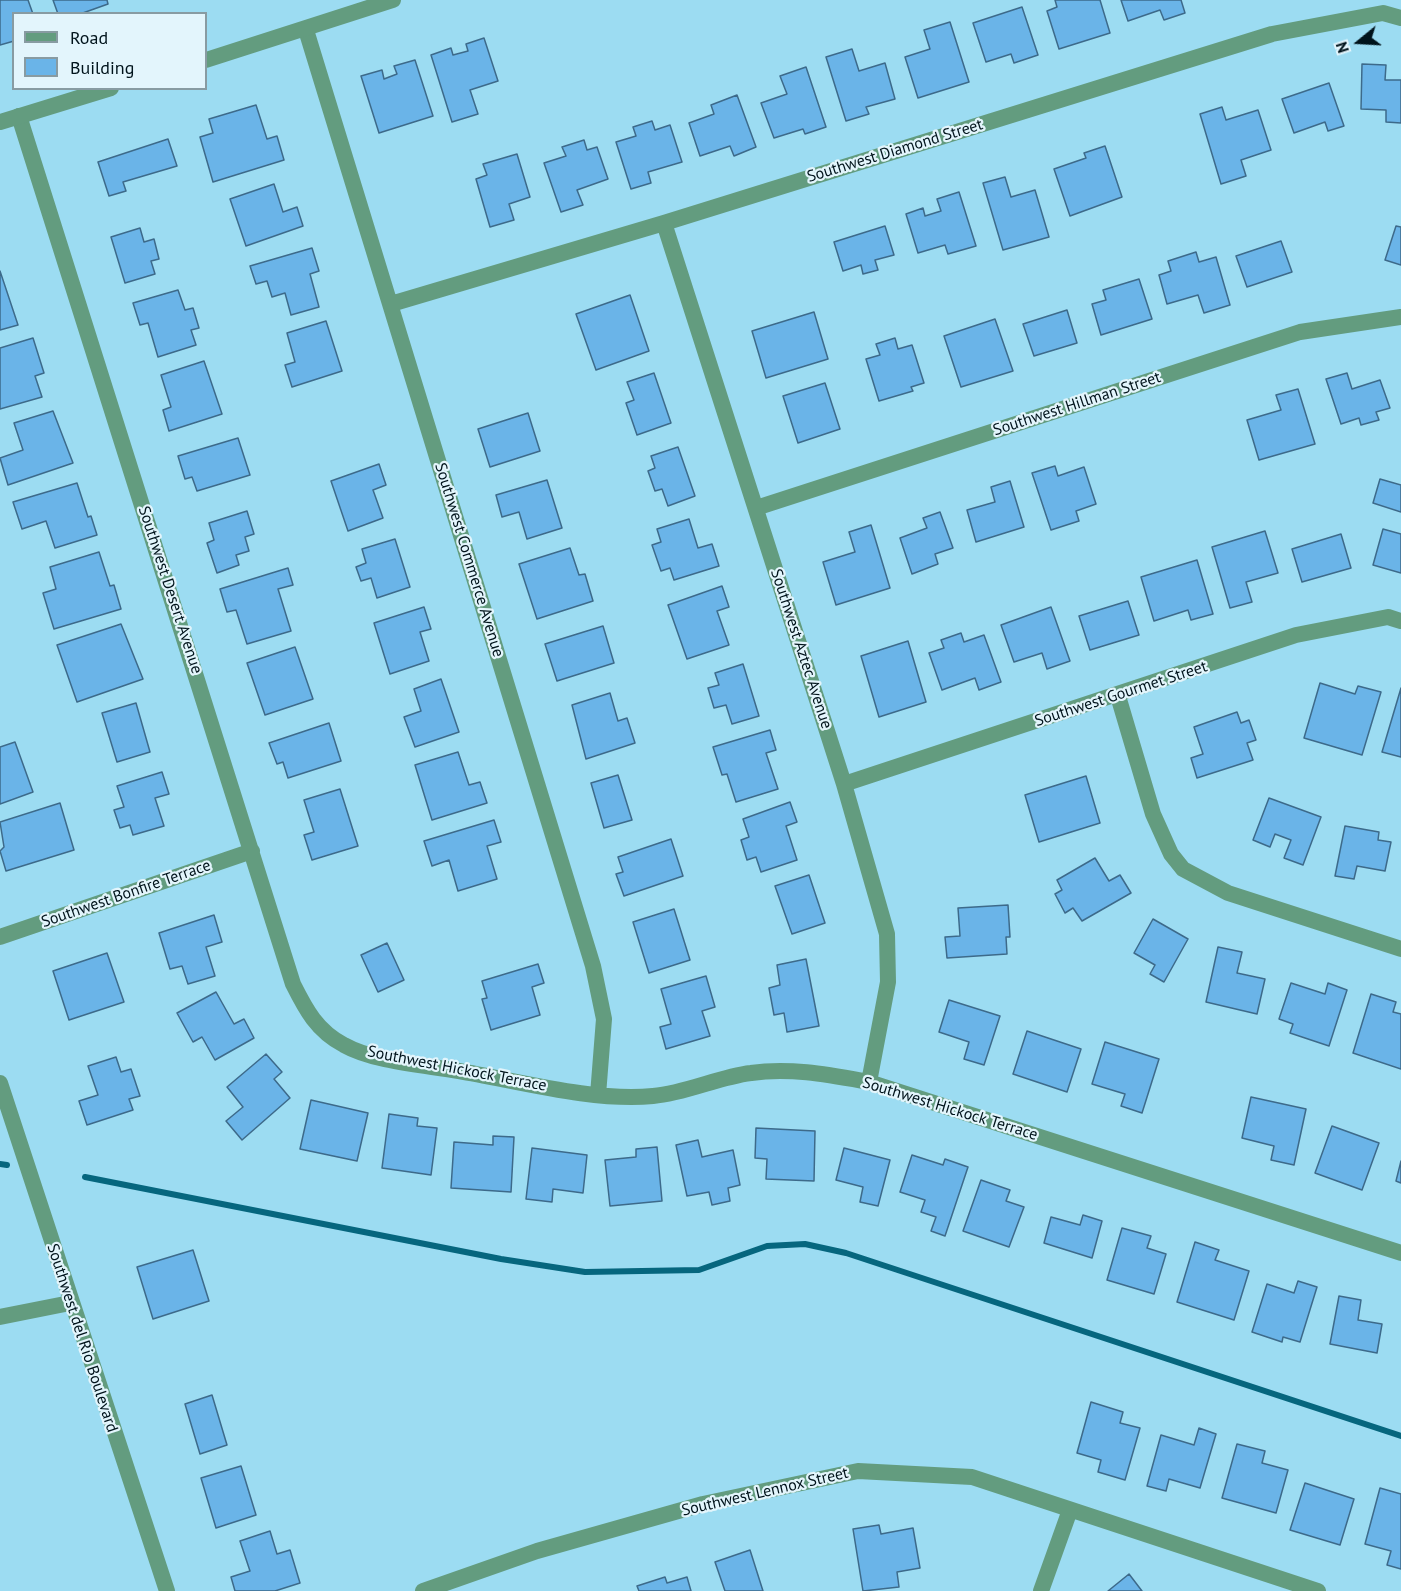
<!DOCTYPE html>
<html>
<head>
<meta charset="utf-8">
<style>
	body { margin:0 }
	#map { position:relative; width:1401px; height:1591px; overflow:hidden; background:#9cdcf2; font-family:"PT Sans",sans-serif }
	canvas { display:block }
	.legend { position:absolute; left:12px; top:12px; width:195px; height:78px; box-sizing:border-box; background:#e3f5fc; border:2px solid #889ba2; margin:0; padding:8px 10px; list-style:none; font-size:18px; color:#00131b }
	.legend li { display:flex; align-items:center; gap:12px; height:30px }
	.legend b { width:30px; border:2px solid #889ba2 }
	.north { position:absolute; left:1329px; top:12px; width:60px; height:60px; -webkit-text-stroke:4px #e3f5fc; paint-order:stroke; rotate:252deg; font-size:16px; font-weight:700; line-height:24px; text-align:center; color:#00131b }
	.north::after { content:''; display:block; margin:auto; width:21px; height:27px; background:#00131b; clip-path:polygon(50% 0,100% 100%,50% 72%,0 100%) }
</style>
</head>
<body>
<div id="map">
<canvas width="1401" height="1591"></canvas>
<ul class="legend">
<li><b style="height:8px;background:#639c7f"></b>Road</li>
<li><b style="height:16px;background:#6ab4e8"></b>Building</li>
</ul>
<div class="north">N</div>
</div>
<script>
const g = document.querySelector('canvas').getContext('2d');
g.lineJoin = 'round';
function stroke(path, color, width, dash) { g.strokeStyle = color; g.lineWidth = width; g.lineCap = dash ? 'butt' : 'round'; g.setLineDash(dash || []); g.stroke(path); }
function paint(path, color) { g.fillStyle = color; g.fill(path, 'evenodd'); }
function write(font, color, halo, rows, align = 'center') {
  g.font = font + ' "PT Sans",sans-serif'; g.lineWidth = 4.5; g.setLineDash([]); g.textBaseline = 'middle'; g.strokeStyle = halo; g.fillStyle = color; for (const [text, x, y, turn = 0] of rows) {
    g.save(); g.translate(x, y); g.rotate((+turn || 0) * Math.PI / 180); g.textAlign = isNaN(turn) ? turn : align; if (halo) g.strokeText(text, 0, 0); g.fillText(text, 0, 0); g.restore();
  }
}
stroke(new Path2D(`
	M0,1164l7,1
	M85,1177l416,82 84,13 114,-2 68,-24 38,-2 41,9 555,183`), '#06667e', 6);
const building = new Path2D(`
	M0,0h28l5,14h-19v27l-14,4z
	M53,0h54l1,4 -28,10h-22z
	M1055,0h45l10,33 -51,16 -12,-38 10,-4z
	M1121,0h60l4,13 -21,7 -4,-10 -32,11z
	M1022,7l16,48 -24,8 -3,-9 -25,8 -13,-39z
	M950,22l19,60 -51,16 -13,-41 25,-8 -6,-19z
	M484,38l14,43 -28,9 8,24 -26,8 -21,-67 20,-7 2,7 15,-4 -2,-7z
	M852,49l7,22 26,-8 10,36 -29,8 3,7 -23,7 -20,-64z
	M415,60l18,56 -54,17 -18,-57 21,-6 2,9 13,-5 -3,-8z
	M1362,64l24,1 -1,15h16v43l-15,-1v-12l-25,-1z
	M806,67l20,60 -21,7 -2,-5 -29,9 -13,-35 26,-9 -7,-18z
	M1329,83l15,43 -16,5 -3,-9 -31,11 -12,-34z
	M737,95l19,52 -22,9 -4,-10 -30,10 -11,-33 25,-9 -3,-9z
	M256,105l11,34 10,-3 7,24 -71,22 -13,-45 13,-4 -4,-14z
	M1222,107l4,13 32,-10 13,40 -30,10 5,16 -25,8 -21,-70z
	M652,121l3,9 15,-5 12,37 -34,10 3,11 -20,6 -15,-47 20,-6 -3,-9z
	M168,139l9,27 -54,16 3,9 -17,5 -11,-34z
	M584,140l3,10 10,-3 11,32 -31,11 6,15 -22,7 -17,-49 22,-7 -4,-9z
	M1105,146l17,51 -52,19 -16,-47 32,-11 -2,-5z
	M517,154l13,43 -21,7 5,16 -24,7 -14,-48 11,-4 -4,-11z
	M1005,177l6,20 24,-7 14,47 -46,13 -20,-67z
	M274,184l9,28 14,-5 6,19 -57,20 -16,-47z
	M959,192l17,54 -28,8 -3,-9 -27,8 -12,-39 17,-6 2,8 16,-5 -4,-12z
	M885,226l9,29 -19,5 3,10 -15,4 -2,-9 -18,6 -9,-29z
	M1396,226l5,1v38l-16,-5z
	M140,228l4,14 10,-3 5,20 -8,2 4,13 -30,9 -14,-46z
	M1281,241l11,31 -45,15 -11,-31z
	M312,248l7,23 -9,3 9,33 -28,8 -6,-22 -13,4 -5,-16 -11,3 -6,-18z
	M1196,252l3,10 17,-5 14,48 -26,8 -6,-18 -31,9 -8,-29 12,-4 -3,-10z
	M0,271l18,54 -18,5z
	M1139,279l13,40 -51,16 -9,-31 14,-4 -3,-10z
	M178,290l7,20 8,-2 6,20 -8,2 5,15 -38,12 -10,-34 -8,2 -7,-22z
	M630,295l19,56 -53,19 -20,-56z
	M1067,310l10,33 -43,13 -11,-32z
	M814,312l14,47 -62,19 -14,-47z
	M995,319l18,52 -52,16 -17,-51z
	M326,321l16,50 -50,16 -7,-22 10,-3 -8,-29z
	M33,338l11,35 -9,3 7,21 -42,12v-61z
	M895,338l3,11 14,-4 12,38 -13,4 2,4 -34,10 -13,-42 14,-4 -4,-11z
	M204,361l18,53 -53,17 -6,-21 8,-3 -10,-32z
	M654,373l17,50 -34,12 -11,-32 8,-3 -7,-18z
	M1347,373l5,16 28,-9 10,28 -14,4 3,8 -18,5 -2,-7 -18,6 -15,-45z
	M825,383l15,46 -42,14 -15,-47z
	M1298,389l17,55 -56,16 -12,-40 34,-10 -5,-15z
	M53,411l20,52 -65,22 -8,-27 23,-8 -9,-27z
	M528,413l12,38 -50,16 -12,-38z
	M238,438l12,37 -53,16 -5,-14 -7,2 -7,-23z
	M678,447l17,49 -27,10 -6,-17 -7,2 -7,-20 7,-3 -4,-12z
	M379,464l7,21 -13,5 10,28 -35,13 -17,-50z
	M1055,466l3,10 26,-9 12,37 -20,7 3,10 -28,9 -19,-57z
	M1380,479l21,6v27l-28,-9z
	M547,480l15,48 -35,11 -8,-27 -17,5 -6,-22z
	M1010,481l14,46 -48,15 -9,-32 28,-8 -4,-15z
	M77,483l11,34 3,-1 6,19 -42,13 -9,-27 -24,8 -9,-27z
	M247,511l7,23 -9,3 4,14 -13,4 3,10 -22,8 -10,-30 7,-3 -5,-17z
	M940,512l13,36 -18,6 3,10 -26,10 -12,-36 27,-10 -4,-10z
	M689,519l9,29 14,-4 7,22 -45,14 -4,-12 -9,3 -9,-26 9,-3 -4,-13z
	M871,525l19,63 -54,17 -13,-43 32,-10 -6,-20z
	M1383,529l18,5v39l-28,-8z
	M1265,531l13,42 -32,9 6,20 -22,6 -18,-61z
	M1341,534l10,34 -49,14 -10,-33z
	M395,539l15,48 -33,11 -6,-20 -10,3 -5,-14 10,-4 -4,-14z
	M570,548l9,27 6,-1 8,27 -56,18 -18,-55z
	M99,552l11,34 4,-1 7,24 -67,20 -11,-36 13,-4 -6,-22z
	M1197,560l16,54 -22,6 -3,-10 -34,11 -13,-44z
	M288,568l5,17 -15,4 13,42 -44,13 -11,-34 -9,2 -7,-23z
	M722,586l7,21 -12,4 12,34 -42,14 -19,-54z
	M1128,601l11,34 -49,15 -11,-34z
	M424,607l7,22 -11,3 9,29 -39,13 -16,-51z
	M1051,607l19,54 -23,8 -5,-16 -28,9 -13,-37z
	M121,624l22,55 -66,23 -20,-57z
	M603,626l11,37 -57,18 -12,-37z
	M961,633l3,9 20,-7 17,47 -22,8 -4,-12 -33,12 -13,-37 15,-5 -3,-8z
	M908,641l18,61 -47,15 -18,-61z
	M295,647l18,52 -48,16 -18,-52z
	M743,664l16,52 -27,8 -6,-19 -12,3 -6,-20 11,-3 -4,-12z
	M441,679l18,53 -44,15 -11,-30 17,-6 -7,-22z
	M1320,683l35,11 3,-8 23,6 -19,63 -58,-17z
	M1401,688v69l-19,-5z
	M610,693l8,28 9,-3 8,25 -49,16 -14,-54z
	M136,703l14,49 -33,10 -15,-49z
	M1237,712l4,11 8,-3 7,20 -9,3 6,17 -56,18 -6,-20 12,-4 -9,-27z
	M329,723l12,38 -53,17 -5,-16 -6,2 -8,-21z
	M770,730l6,20 -10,3 12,36 -42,13 -9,-28 -5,1 -9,-28z
	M15,742l18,50 -33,12v-57z
	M458,752l11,33 11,-3 7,21 -55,17 -17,-55z
	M162,772l7,22 -14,4 9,28 -31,9 -3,-10 -10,3 -6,-18 10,-3 -7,-21z
	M618,775l14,45 -28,8 -13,-45z
	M1086,776l14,47 -61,19 -14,-47z
	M340,789l18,57 -46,14 -8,-25 10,-3 -10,-32z
	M1269,798l52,19 -18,48 -19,-7 7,-18 -16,-6 -5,13 -17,-7z
	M790,802l7,20 -11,4 11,34 -36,12 -5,-15 -9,3 -6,-20 8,-3 -6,-18z
	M60,803l14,47 -68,21 -6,-20 4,-4 -4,-25z
	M494,820l7,22 -14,4 10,33 -39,12 -9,-31 -17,6 -8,-25z
	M1345,826l34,6 -1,8 13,2 -6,29 -28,-5 -3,13 -19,-3z
	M671,839l12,37 -59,20 -8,-22 7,-2 -5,-15z
	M1095,858l14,23 11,-6 11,18 -49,28 -9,-13 -8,5 -10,-19 7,-4 -5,-10z
	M809,875l16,48 -33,11 -17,-48z
	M1008,905l2,32h-4l1,17 -60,4 -2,-21 15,-1 -2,-28z
	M674,909l16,51 -41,13 -16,-51z
	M214,915l8,27 -16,5 9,29 -27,8 -6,-18 -12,3 -11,-36z
	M1153,919l35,20 -24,43 -14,-8 5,-9 -21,-12z
	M387,943l17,37 -26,12 -17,-37z
	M1218,947l24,5 -5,21 28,6 -8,35 -51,-12z
	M107,953l17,49 -55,18 -16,-49z
	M806,959l13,67 -32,6 -3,-19 -10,2 -5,-27 11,-3 -3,-20z
	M538,964l6,19 -12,4 8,28 -49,15 -9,-31 5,-1 -5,-17z
	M706,976l9,31 -13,4 8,25 -44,13 -6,-22 11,-3 -10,-35z
	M1291,983l34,11 3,-11 19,7 -18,56 -39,-13 3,-9 -14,-5z
	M216,992l18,32 10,-5 10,19 -39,22 -13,-23 -9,5 -16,-29z
	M1371,994l25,8 -3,10 8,2v55l-48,-16z
	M949,1000l51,16 -16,49 -20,-6 5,-17 -30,-10z
	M1027,1031l54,18 -14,43 -54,-18z
	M1105,1042l54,17 -17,54 -21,-7 4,-12 -33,-10z
	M266,1054l16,18 -8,7 16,19 -48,42 -16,-19 17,-14 -16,-20z
	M116,1057l5,15 10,-3 9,27 -11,3 4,11 -46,15 -8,-24 19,-6 -10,-29z
	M1251,1097l55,12 -12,56 -23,-5 3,-14 -32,-8z
	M311,1100l57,13 -11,48 -57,-12z
	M389,1114l29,4 -1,8 20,2 -6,47 -49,-7z
	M1332,1126l47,17 -17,47 -47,-17z
	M756,1128l59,3 -1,50 -48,-2 1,-20 -12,-1z
	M493,1136l21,1 -3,55 -60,-4 3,-46 39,3z
	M698,1140l4,17 31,-7 7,35 -12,3 2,13 -18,4 -3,-13 -22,4 -11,-51z
	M657,1147l5,54 -52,5 -5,-46 31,-3v-8z
	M532,1148l55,7 -4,38 -30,-4 -1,13 -26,-3z
	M844,1148l46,12 -12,46 -18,-4 3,-15 -27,-7z
	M912,1155l31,10 2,-6 23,8 -23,69 -14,-5 5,-14 -15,-5 4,-12 -25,-8z
	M1401,1161v22l-5,-2z
	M981,1180l29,10 -4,11 18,6 -15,40 -46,-16z
	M1083,1215l19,6 -10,37 -48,-15 7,-26 29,8z
	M1122,1228l29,8 -4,12 19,6 -12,40 -47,-14z
	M1195,1242l24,8 -4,10 34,11 -15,49 -57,-18z
	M193,1250l16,51 -56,18 -16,-52z
	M1298,1281l19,6 -17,55 -17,-5 -1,5 -30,-10 15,-48 27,9z
	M1339,1296l22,4 -3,20 24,4 -5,29 -47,-9z
	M212,1395l15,50 -27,9 -15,-50z
	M1091,1402l32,10 -3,11 20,5 -15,52 -27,-8 3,-12 -24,-7z
	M1199,1428l17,6 -16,54 -31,-9 -3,12 -19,-5 14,-51 33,10z
	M1237,1444l28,7 -3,12 26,7 -12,43 -54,-15z
	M241,1466l15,49 -40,13 -15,-50z
	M1305,1483l49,16 -14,46 -50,-15z
	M1380,1488l21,6v75l-14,-4 4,-14 -26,-7z
	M879,1525l2,9 32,-6 7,40 -23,4 2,15 -36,4 -10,-62z
	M270,1531l7,23 13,-4 10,33 -25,8h-40l-4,-14 19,-6 -10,-30z
	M750,1550l13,41h-38l-10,-29z
	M1129,1574l13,17h-34z
	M665,1577l2,6 20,-6 4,14h-52l-2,-5z`);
paint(building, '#6ab4e8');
stroke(building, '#3d6a8a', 1.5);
stroke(new Path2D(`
	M306,30l287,936 11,53 -6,76
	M19,116l274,868c13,26 24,47 51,61 30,17 81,20 115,26 59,10 136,31 194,25 34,-3 65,-19 98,-23 39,-6 79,2 118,9l532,171
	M664,223l180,561 43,150 1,48 -19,100
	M391,304l273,-81 608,-189 111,-21 18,5
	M756,508l544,-176 101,-15
	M1118,696l35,118 18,40 12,15 45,24 173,56
	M844,784l452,-149 92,-18 13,4
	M0,937l252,-86
	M0,1317l70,-14
	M423,1591l114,-40 166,-47 155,-33 114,6 346,114
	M1041,1591l29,-81`), '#639c7f', 16);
stroke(new Path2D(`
	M206,60l187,-60
	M0,122l111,-34
	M0,1083l167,508`), '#639c7f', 16);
write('16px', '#00131b', '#e3f5fc', [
	["Southwest Diamond Street",895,151,-17],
	["Southwest Hillman Street",1077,404,-18],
	["Southwest Commerce Avenue",469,560,73],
	["Southwest Desert Avenue",170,590,72],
	["Southwest Aztec Avenue",801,649,72],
	["Southwest Gourmet Street",1121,694,-18],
	["Southwest Bonfire Terrace",126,894,-19],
	["Southwest Hickock Terrace",457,1069,11],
	["Southwest Hickock Terrace",950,1109,17],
	["Southwest del Rio Boulevard",82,1338,72],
	["Southwest Lennox Street",765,1492,-13]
]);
</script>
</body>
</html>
